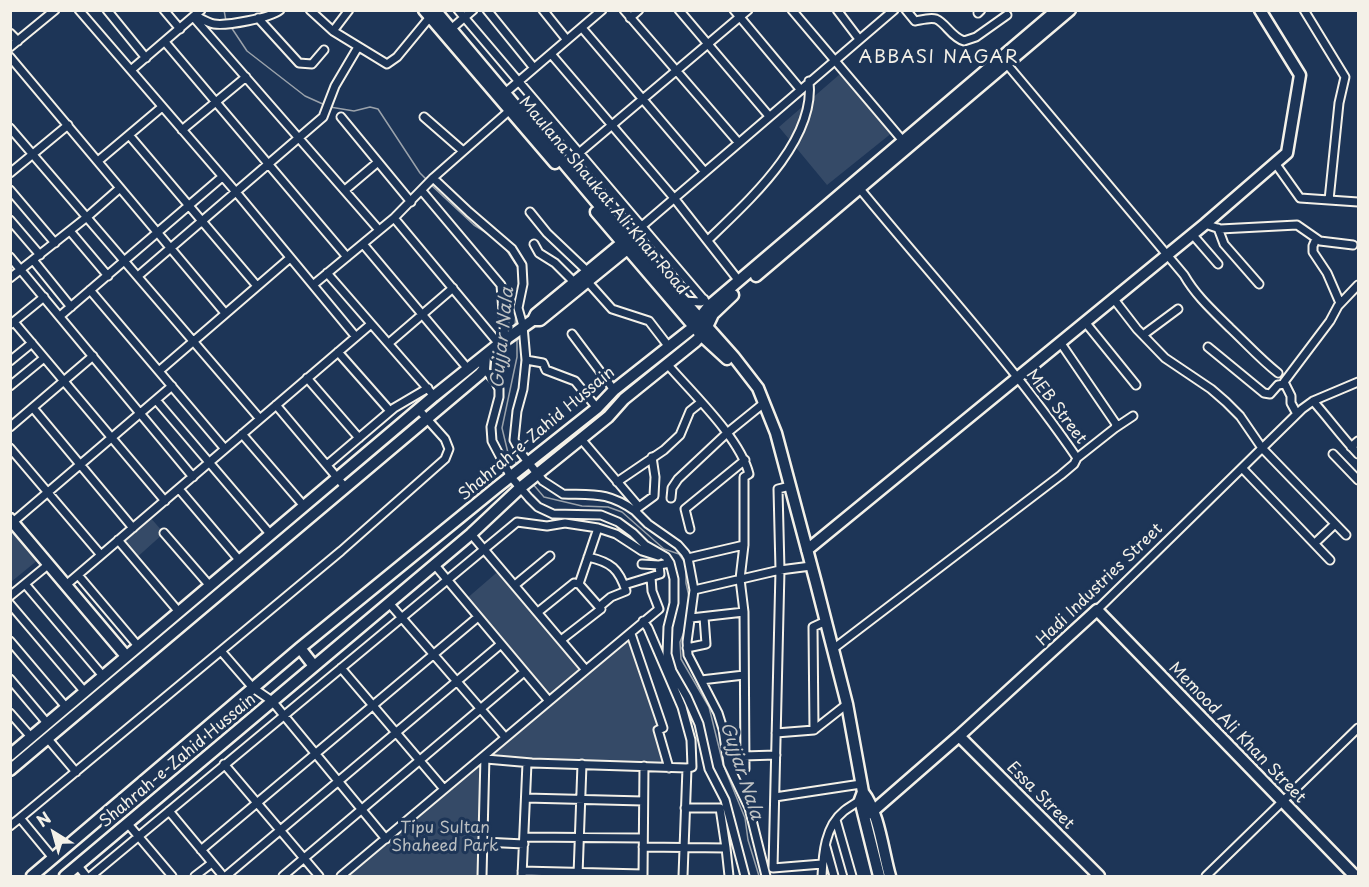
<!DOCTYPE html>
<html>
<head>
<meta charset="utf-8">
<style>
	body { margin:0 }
	#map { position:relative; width:1369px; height:887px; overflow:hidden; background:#1d3557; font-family:"Playpen Sans",sans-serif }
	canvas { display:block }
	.frame { position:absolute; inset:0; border:12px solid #f4f1e8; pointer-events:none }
	.north { position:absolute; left:24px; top:803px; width:60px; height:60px; -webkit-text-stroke:4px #1d3557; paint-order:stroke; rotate:323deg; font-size:16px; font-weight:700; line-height:24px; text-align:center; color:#f4f1e8 }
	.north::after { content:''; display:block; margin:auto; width:21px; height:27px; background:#f4f1e8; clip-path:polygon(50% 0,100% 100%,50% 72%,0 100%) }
</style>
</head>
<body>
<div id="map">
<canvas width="1369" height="887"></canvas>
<div class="frame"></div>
<div class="north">N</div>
</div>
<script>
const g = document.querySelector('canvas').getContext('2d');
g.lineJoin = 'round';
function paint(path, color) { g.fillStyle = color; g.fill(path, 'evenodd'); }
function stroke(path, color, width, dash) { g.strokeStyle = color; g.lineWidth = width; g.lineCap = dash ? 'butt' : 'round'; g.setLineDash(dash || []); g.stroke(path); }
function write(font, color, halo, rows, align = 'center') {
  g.font = font + ' "Playpen Sans",sans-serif'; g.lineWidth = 6; g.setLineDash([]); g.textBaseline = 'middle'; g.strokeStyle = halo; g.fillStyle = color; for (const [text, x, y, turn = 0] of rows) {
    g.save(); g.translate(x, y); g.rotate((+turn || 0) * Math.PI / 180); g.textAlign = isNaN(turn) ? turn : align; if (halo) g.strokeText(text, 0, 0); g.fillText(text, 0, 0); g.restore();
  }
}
paint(new Path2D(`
	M840,74l53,58 -66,53 -48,-58z
	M148,515l16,18 -30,27 -16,-20z
	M10,525l29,34 -28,23h-1z
	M502,568l84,102 -37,31 -84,-101z
	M635,631l32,94 -5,3 11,37 -137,-4 -46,-8z
	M485,755l-3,121h-141z`), '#354a67');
stroke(new Path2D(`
	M224,10l2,11
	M231,27l16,24 58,45 20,9
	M330,107l24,4 16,-4 8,2 42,64 7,7
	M430,184l44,41 19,12
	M503,245l16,24
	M515,327l1,-16
	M517,337v20l-15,71 6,25 10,12
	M532,483l12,14 38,9 26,1 14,5 42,37 15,5 7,10v19l4,18
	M686,627l-6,15 1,17 28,48 14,57 22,54 3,22 11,36`), '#9aa2ab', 1.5);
const street = new Path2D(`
	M79,10l157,182 120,145
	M107,10l39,48
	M164,10l16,19
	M310,10l23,21 54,33 10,-7 33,-40
	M458,10l253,298
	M487,10l47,58
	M543,10l24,30
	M624,10l114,132
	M679,10l90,106
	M734,10l66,79
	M792,10l111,131
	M837,10l22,29
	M906,10l9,11c6,-1 15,-4 21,-2 10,4 15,18 28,22l12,-4 31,-22
	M1304,10l41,67 -6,26 -10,97
	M978,13l3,-3
	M196,16c6,3 12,7 18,8 13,2 56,-6 66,-14
	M194,18l185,212
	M258,18l41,45 13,1 12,-14
	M630,18l9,-8
	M582,28l122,143
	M451,29l22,-19
	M333,31l16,-21
	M10,33l8,8
	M165,42l182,215
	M10,47l45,-37
	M551,54l123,144 65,83
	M10,57l215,256
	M1005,62l179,213c12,21 29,36 46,53 16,15 30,31 48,45
	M131,70l70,-60
	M505,93l97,-83
	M341,117l70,85
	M424,117l39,34
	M10,128l250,291
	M182,130l64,-53
	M129,135l128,151
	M579,153l169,-143
	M98,161l64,-54
	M1275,163l25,35 58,4
	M10,173l58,-48
	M433,178l36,34 43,37 10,16 1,19 -5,24 5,18 3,34 -3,29 -6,22 -3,29 7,13 22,28 20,13c32,1 45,-2 72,17
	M10,190l45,53
	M345,190l33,-28
	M422,191l79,94 4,54
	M530,212l17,21 40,38
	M394,218l105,126
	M10,220l30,35
	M1205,224l15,5 77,-4 23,16 33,4
	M1218,228l6,16 35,40
	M70,231l38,45
	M1192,234l26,30
	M628,238l266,-228
	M1316,239l-3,7v6l14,21 13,30
	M708,240c39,-38 108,-98 101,-159
	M363,244l105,125
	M534,244l5,9 16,10 19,19
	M10,257l183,220
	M33,260l38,47
	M327,273l107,123
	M138,276l185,-159 12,-31 23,-39
	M10,278l77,-61 33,-29
	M587,281l25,28 37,12 20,26
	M313,285l81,-67 39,-40 77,-68
	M90,290l135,159
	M1113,298l24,31 28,29 46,31 15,13 14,14 22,32 84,87
	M683,301l18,1 3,-3
	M60,316l162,-139
	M14,322l151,179
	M1085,322l51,63
	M11,324l33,-27
	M572,334l42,56
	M1143,335l35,-26
	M1060,342l56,82 -1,4 -38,30
	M389,343l64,-55
	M1208,347l56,46 6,1 8,-9 6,-1
	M338,352l52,59
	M526,360l17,3 3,7 29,11 22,27
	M10,361l22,-18
	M668,365c25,29 72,73 81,109l-5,3v68l-4,34 4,33 1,157
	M484,369l11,12 4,8v8l-8,30 1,14 19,36 18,21 9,9 15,7 48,1 17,7 15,11 12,12 21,12 4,6 4,16v24l-6,24 -1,27 5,17 15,26 12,27 10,45 16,31 20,76
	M159,371l131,-113
	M307,378l52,60
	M10,386l34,-28
	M156,400l115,135
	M1313,401c16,18 29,36 45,53
	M276,405l69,82
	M33,408l100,120
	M1297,414l-6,-11v-7l-7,-14 46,-61 8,-15 20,-21
	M10,427l83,-71
	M1115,428l18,-12
	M242,434l62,72
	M581,439l58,68 15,-11 1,-19 -3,-20
	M1351,447l7,-6
	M10,448l91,107
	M1333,454l25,26
	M327,465l67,-57 34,-20
	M1242,468l88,92
	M617,482l47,-32 16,-15 10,-24 10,-8
	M790,486l-12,3 2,81 -7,298 49,-4
	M179,489l61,72
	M671,498l1,-10 6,-9 49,-46 37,-30
	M637,509l-2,2 13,13 30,21 7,8 3,5 6,32
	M13,522l159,-136
	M690,529l-5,-20 60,-49
	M164,533l46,53
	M118,540l61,72
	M1315,543l20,-19
	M588,557c23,5 31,12 38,34l-15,6 -12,10
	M688,558l56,-13
	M434,564l115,137
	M642,564l17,1
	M78,575l60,71
	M25,584l78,92
	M579,584l19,-56
	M66,585l305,-261
	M515,585l35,-29
	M624,585l36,-11 -1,-9 11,-2
	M10,596l39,-32
	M389,603l116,134
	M10,604l74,87
	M1097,610l205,-201 11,-8 45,-19
	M538,612l36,-29 5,1 22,25 -40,31
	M691,618l53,-6
	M643,621l5,7 34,79 9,33 1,27 -5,1 -4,108
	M631,634l32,94 -5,2 11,38
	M10,641l56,66
	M687,648l19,-4 -2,-27
	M833,649l228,-174 13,-11 3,-6c-65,-95 -144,-180 -217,-269
	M221,651l32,37 19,13 114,138
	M341,668l103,121
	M586,670l73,-61 -7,-18 -1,-14
	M10,679l37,44
	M701,680l43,-5
	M10,713l21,24
	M814,730l-1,-103 13,-6
	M776,733l38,-3 33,-26
	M48,739l28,33
	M743,756l33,-1
	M486,759l46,4 155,5
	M224,764l95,112
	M775,797l86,-13
	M526,798l117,3
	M685,808h35l6,40 3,28
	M169,811l54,65
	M836,820l16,56
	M128,824l44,52
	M10,826l10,-8
	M524,837l119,1
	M483,842l41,2
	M643,847l83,1
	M826,847l8,29
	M201,850l277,-233
	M53,858l-33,-40 321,-267 104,-92 4,-10 -4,-10 -26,-29
	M78,866l8,10
	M522,871l121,3
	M578,875l4,-111
	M91,876l426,-354 30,4 18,-3 33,5 18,6 26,17 16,5
	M195,876l17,-13
	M226,876l275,-232
	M283,876l241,-204
	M341,876l245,-206 -115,-136
	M482,876l3,-120
	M522,876l5,-113
	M643,876l1,-110
	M766,876l-17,-68 -21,-44 -5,-35 -5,-16 -30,-58 -1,-13 7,-52 86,-20 31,-4
	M822,876c1,-22 3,-50 22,-65 5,-4 11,-7 16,-11
	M1206,876l152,-148`);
const secondary = new Path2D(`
	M424,10l131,153
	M435,10l169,201 130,146 24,31 18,45 40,150 31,121 16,88c16,20 20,60 27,84
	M596,212l106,124 25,23
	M756,276l314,-266
	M533,320h7l92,-75
	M10,519l116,137
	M807,550l398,-326 82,-71 13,-78 -40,-65
	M300,648l14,18
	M959,736l140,140
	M10,755l424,-359 65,-52 34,-24 3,-6 92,-76
	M10,770l470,-396 4,-5 1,-13
	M863,792l-3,8 19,76
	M864,816l9,-5 86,-75 138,-126 258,266
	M32,876l268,-228 196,-160 101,-80 17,-18 76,-60 19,-24 348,-296
	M65,876l406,-342 49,-46 88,-71 16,-18 72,-58 9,-10 8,-17 20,-19`);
stroke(street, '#f4f1e8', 11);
stroke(secondary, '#f4f1e8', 15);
stroke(street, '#1d3557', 7);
stroke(secondary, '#1d3557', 10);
write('16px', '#f4f1e8', '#1d3557', [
	["Maulana Shaukat Ali Khan Road",603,196,50],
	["MEB Street",1056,407,53],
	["Shahrah-e-Zahid Hussain",537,434,-40],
	["Hadi Industries Street",1100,585,-44],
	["Memood Ali Khan Street",1237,733,46],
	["Shahrah-e-Zahid Hussain",178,761,-40],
	["Essa Street",1040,796,45]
]);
write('16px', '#bbbfc1', '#1d3557', [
	["Tipu Sultan",445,829],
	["Shaheed Park",445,847]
]);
g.letterSpacing = '1.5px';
write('18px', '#f4f1e8', '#1d3557', [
	["ABBASI NAGAR",939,58]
]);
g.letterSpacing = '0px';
write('italic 18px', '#c0c3c4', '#1d3557', [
	["Gujjar Nala",503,338,-84],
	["Gujjar Nala",741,771,72]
]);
</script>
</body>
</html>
